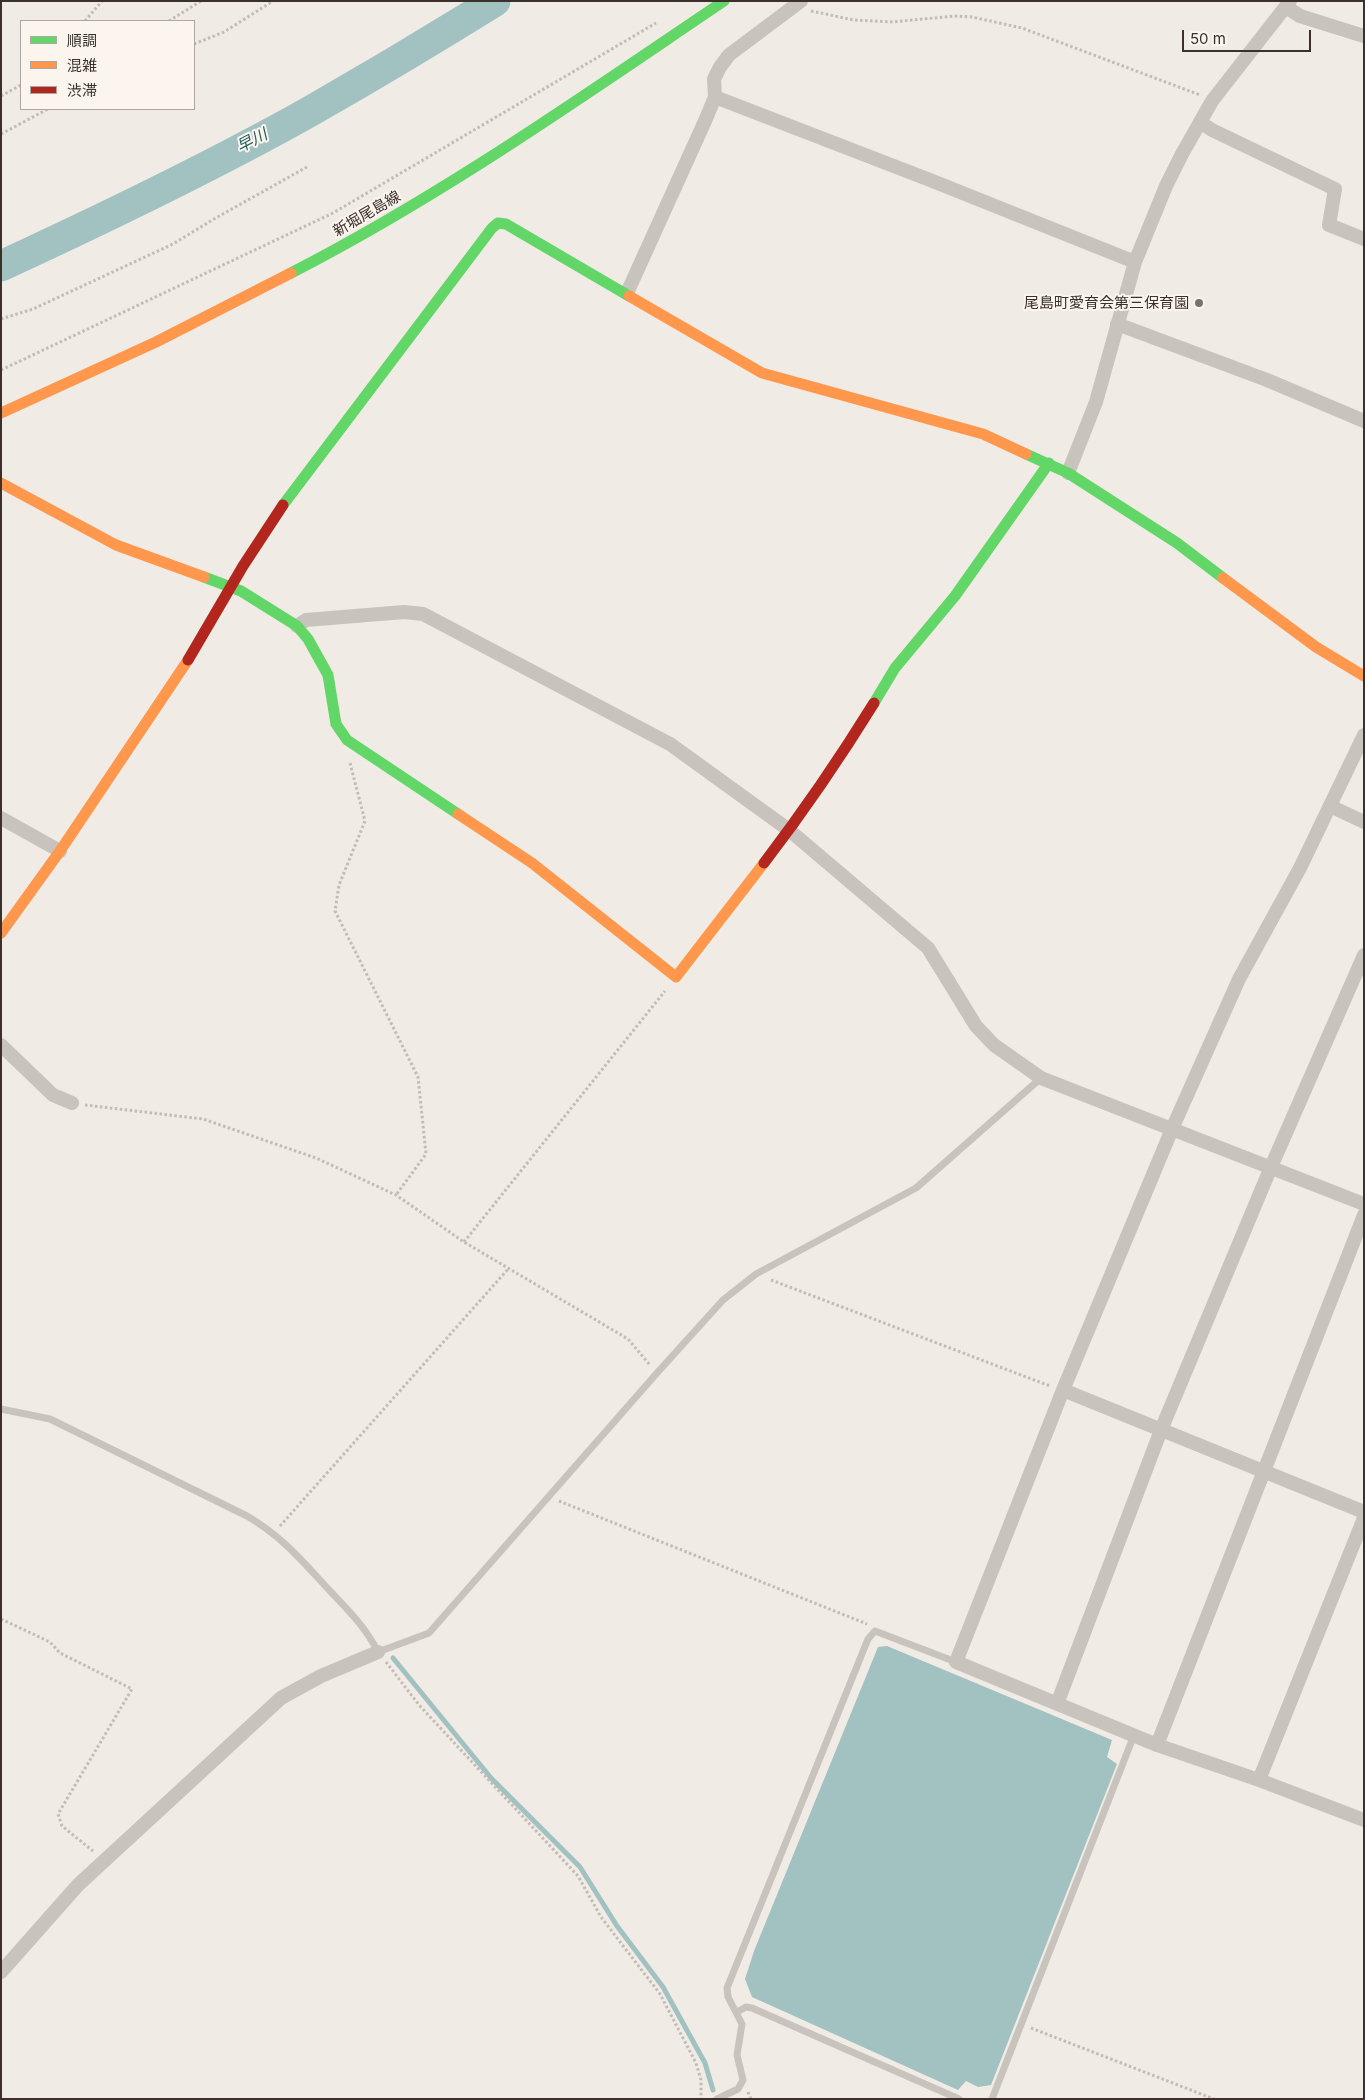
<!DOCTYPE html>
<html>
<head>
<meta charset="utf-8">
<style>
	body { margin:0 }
	#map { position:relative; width:1365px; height:2100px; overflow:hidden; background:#f0ebe5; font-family:Inter,"Noto Sans JP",sans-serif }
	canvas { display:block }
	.frame { position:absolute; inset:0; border:2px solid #3b302b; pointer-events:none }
	.legend { position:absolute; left:20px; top:20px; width:175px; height:90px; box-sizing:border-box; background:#fbf5ee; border:1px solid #aea6a0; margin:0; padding:6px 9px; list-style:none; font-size:15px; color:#3b302b }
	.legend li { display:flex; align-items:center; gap:10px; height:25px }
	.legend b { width:25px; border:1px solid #aea6a0 }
	.scale { position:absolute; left:1182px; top:30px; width:129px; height:22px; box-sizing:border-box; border:2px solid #3b302b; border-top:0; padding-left:6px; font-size:15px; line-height:18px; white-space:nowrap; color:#3b302b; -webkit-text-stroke:4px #fbf5ee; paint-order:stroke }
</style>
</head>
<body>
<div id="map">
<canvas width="1365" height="2100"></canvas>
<div class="frame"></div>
<ul class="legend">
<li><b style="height:6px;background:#63d668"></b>順調</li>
<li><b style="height:6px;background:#ff974d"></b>混雑</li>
<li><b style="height:6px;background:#b3261e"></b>渋滞</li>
</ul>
<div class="scale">50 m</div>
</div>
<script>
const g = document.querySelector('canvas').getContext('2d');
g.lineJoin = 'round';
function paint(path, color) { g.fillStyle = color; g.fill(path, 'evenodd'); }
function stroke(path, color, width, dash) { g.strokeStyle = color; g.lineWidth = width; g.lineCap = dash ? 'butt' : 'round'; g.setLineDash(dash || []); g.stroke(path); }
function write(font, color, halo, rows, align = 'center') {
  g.font = font + ' Inter,"Noto Sans JP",sans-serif'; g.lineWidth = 4; g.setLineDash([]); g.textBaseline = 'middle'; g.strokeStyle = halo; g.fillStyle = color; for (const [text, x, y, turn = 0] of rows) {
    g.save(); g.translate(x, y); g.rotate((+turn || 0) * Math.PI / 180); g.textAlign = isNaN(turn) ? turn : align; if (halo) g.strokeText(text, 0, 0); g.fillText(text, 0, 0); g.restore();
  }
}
paint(new Path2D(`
	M887,1646l225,94 -5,17 10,7 -126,321 -13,2 -12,-6 -8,9 -206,-93 -7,-18 9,-28 124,-304z`), '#a1c2c1');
stroke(new Path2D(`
	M393,1658l98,120 89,89 37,59 46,61 42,76 8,27`), '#a1c2c1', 5);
stroke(new Path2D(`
	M1,266c104,-48 208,-98 308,-154 63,-36 125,-73 186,-111`), '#a1c2c1', 31);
stroke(new Path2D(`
	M811,11l43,9 39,2 61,-6 18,1 50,11 178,67
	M85,21l17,-20
	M169,21l32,-20
	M194,44l30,-12 49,-31
	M1,96l20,-11
	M1,134l47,-25
	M1,319l32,-10 140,-65 41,-25 93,-52
	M1,370l332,-157 323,-190
	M350,763l15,58 -26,64 -4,26 83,166 8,77 -30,41
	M85,1105l118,14 113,39 80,37 68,47 164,97 22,26
	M464,1242l201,-251
	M771,1280l279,106
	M559,1501l308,123
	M280,1526l229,-258
	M1,1619l49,23 10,11 72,36 -74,125 4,12 31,25
	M386,1662l33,43 159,171 23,41 59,77 36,69 5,17v19
	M1031,2028l183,71
	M748,2092l3,7`), '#c2bbb6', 3, [2.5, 2.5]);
stroke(new Path2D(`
	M1,1409l49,10 197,97c36,21 56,46 84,76 19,20 35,36 47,60l51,-19 228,-260 66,-73 33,-26 160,-86 125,-110
	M737,2012l9,-5 6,1 207,91
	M717,2099l21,-10 5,-9 -6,-25 5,-31 -14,-27 -1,-9 141,-349 7,-8 81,31
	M992,2099l142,-364`), '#c9c3be', 7);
stroke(new Path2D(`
	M1286,7l14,9 64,20
	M715,97l215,83 205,82
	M1200,122l12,8 123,59 -6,36 35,14
	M627,293l78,-172 10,-24 -1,-18 6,-12 9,-12 72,-54
	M1117,324l150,56 97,41
	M1068,473l28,-71 39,-140 31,-76 16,-32 30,-53 78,-100
	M297,626l9,-6 98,-8 19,2 247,130 119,86 139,118 48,78 18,19 47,33 323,126
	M1364,735l-64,133 -61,111 -67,150 -109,261 -107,272 201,83 102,35 105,40
	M1330,806l34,16
	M1,818l59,33
	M1,1045l52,50 19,8
	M1063,1390l301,122
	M1057,1704l104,-274 110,-263 93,-212
	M1157,1745l207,-530
	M1259,1780l105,-262
	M1,1972l77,-87 203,-187 40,-22 57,-24`), '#c9c3be', 14);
stroke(new Path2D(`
	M291,273c152,-78 292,-177 433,-272
	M1026,454l42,19 109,70 46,35
	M283,505l209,-277 6,-5 8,1 123,72
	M204,577l37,14 56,35 11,13 20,36 8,49 11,16 111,74
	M874,703l21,-35 60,-72 94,-133`), '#63d668', 11);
stroke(new Path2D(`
	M629,296l133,77 221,61 43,20
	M1,413l155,-71 135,-69
	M1,483l115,62 88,32
	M1223,578l93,69 48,29
	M458,814l74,49 144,114 88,-114
	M1,933l59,-82 128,-191`), '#ff974d', 11);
stroke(new Path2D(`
	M188,660l55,-94 40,-61
	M764,863c39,-51 76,-105 110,-160`), '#b3261e', 11);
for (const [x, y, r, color] of [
	[1199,303,5,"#7a716c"]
]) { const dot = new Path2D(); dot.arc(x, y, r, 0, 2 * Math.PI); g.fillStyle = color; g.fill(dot); stroke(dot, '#fbf5ee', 2); }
write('15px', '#3b302b', '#fbf5ee', [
	["新堀尾島線",367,214,-30]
]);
write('15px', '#3b302b', '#fbf5ee', [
	["尾島町愛育会第三保育園",1189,303]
], 'right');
write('italic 16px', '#1f5a5e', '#fbf5ee', [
	["早川",252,141,-27]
]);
</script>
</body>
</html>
